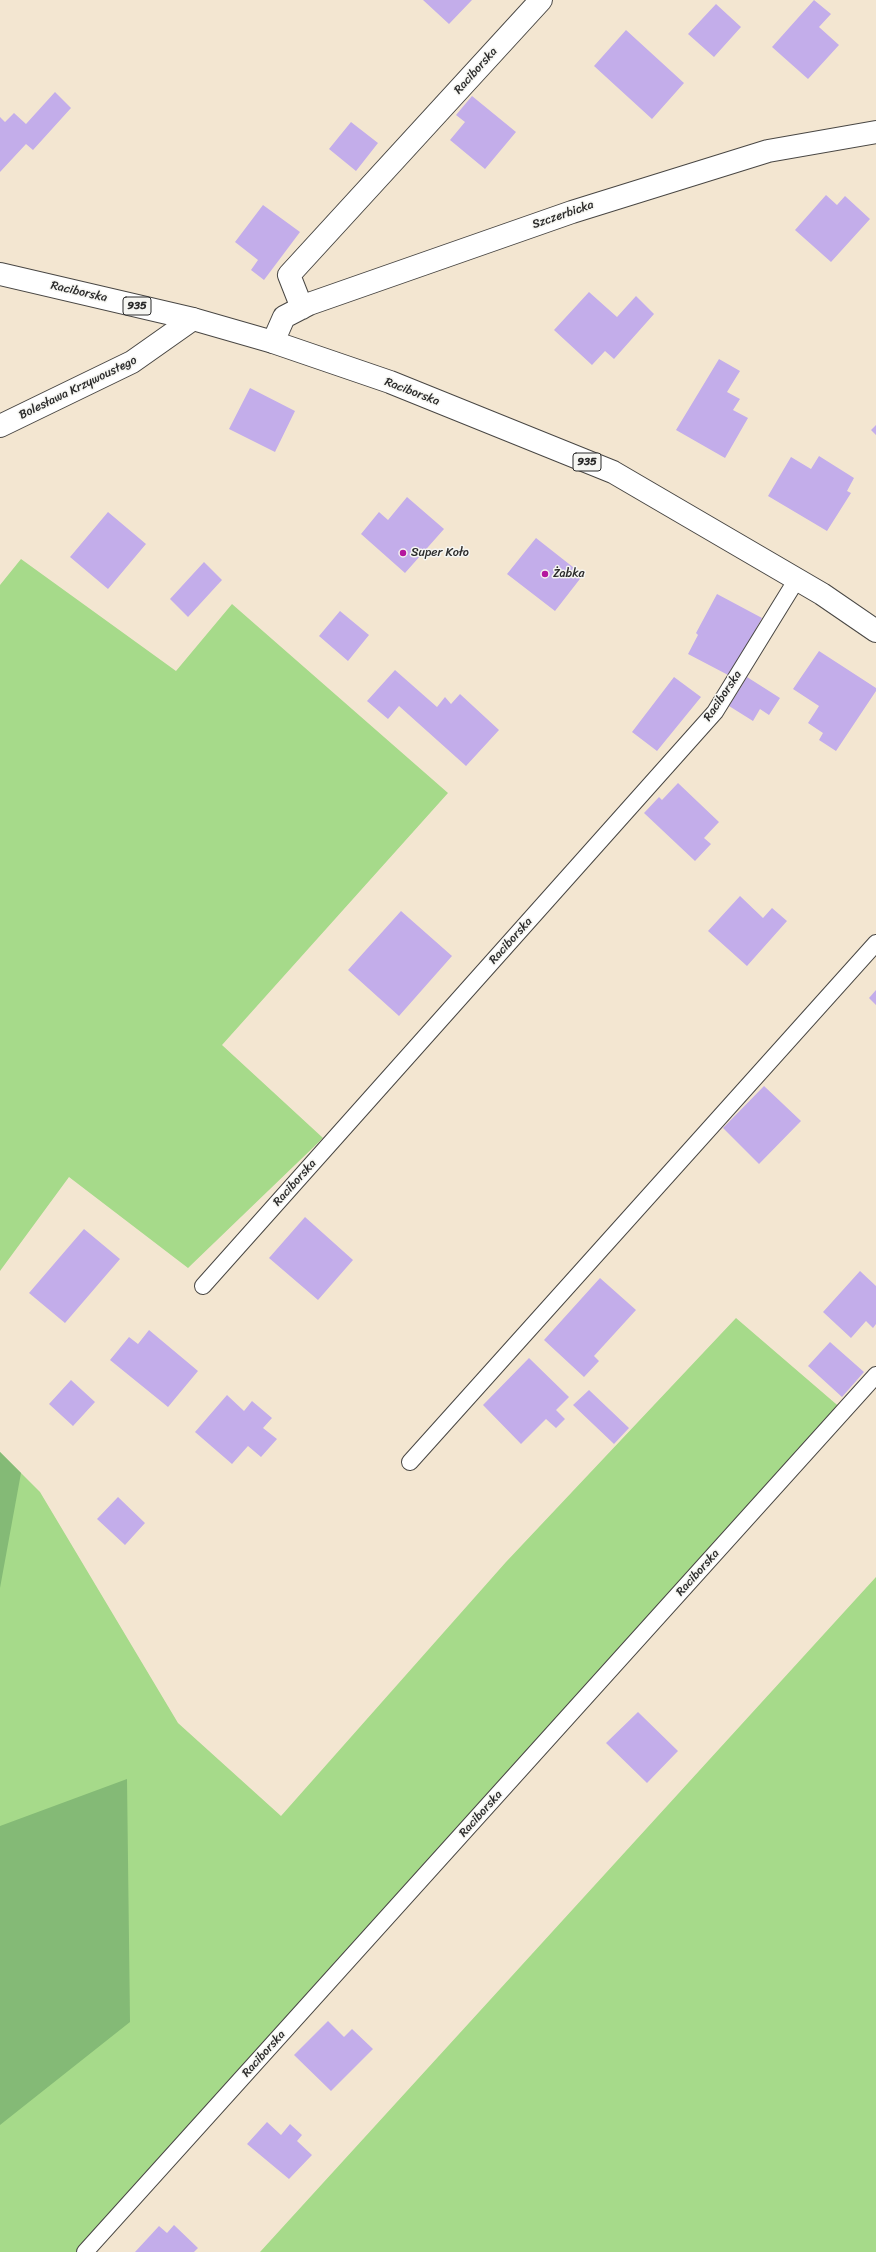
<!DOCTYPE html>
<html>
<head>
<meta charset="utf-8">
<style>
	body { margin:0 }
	canvas { display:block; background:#f3e6d1 }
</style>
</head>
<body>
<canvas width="876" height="2252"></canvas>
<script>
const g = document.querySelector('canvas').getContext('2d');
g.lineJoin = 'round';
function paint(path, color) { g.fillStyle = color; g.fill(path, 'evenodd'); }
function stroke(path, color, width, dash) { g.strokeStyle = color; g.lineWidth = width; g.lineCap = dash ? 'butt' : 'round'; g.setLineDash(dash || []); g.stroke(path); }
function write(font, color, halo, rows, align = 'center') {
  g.font = font + ' Sriracha,sans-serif'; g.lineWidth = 3; g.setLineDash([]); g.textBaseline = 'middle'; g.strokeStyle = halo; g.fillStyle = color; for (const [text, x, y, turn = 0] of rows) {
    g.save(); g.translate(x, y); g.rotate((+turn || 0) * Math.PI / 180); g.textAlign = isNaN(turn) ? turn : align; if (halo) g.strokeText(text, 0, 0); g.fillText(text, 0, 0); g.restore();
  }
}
paint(new Path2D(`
	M21,559l155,112 56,-67 216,189 -226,252 101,93 -135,130 -119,-91 -69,94v-686z
	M736,1318l107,92 -758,842h-85v-800l40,40 138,231 103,93 225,-254z
	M876,1577v675h-616z`), '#a6da8a');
paint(new Path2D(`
	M0,1452l21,21 -21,115z
	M127,1779l3,243 -130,103v-299z`), '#84ba76');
paint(new Path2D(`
	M423,0h49l-23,24z
	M814,0l17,14 -12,13 20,18 -31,34 -36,-32z
	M716,4l25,23 -27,30 -26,-23z
	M626,30l58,53 -32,36 -58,-53z
	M55,92l16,16 -38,42 -7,-6 -26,28v-55l5,5 9,-9 12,11z
	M472,96l44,36 -31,37 -35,-29 15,-18 -9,-7z
	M351,122l27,21 -22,28 -27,-22z
	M826,195l11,10 8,-9 25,23 -39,43 -36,-32z
	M263,205l37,27 -36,48 -13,-10 7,-10 -23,-18z
	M589,292l28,25 19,-21 18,18 -40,45 -9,-8 -13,14 -38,-35z
	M719,359l21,12 -13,21 13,7 -7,11 15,8 -23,40 -49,-28z
	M250,388l45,23 -20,41 -46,-23z
	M876,425v10l-5,-5z
	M819,456l35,22 -7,13 4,2 -24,38 -59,-35 23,-39 20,12z
	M407,497l37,32 -39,44 -44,-39 18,-22 9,8z
	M108,512l38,32 -38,45 -38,-32z
	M536,538l47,37 -28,36 -48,-37z
	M204,562l18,18 -34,37 -18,-18z
	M717,594l45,24 -32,58 -42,-22 10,-19 -2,-2z
	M340,611l29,24 -21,26 -29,-25z
	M819,651l57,37v3l-40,60 -17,-11 4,-7 -15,-10 11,-17 -26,-17z
	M395,670l42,37 8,-10 6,7 9,-10 39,36 -33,36 -67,-60 -11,13 -21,-18z
	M674,677l27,20 -44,54 -25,-19z
	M747,677l33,21 -11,17 -9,-6 -7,12 -24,-15z
	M678,783l41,39 -15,16 7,6 -16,17 -51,-48 15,-16 3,3z
	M740,896l23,22 9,-10 15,13 -40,45 -39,-35z
	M401,911l51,45 -53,60 -51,-46z
	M876,990v15l-7,-7z
	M764,1086l37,35 -42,43 -36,-36z
	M305,1217l48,43 -35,40 -49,-42z
	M84,1229l36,30 -55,64 -36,-30z
	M860,1271l16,15v38l-3,4 -7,-7 -15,17 -28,-26z
	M600,1278l36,32 -42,46 5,5 -15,16 -40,-37z
	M149,1330l49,41 -30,36 -58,-47 19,-23 9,7z
	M830,1342l34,30 -22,25 -34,-31z
	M529,1358l40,39 -13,13 9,9 -9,9 -10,-9 -25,25 -38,-39z
	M71,1380l24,22 -22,24 -24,-22z
	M589,1390l40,38 -15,16 -41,-39z
	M227,1395l17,16 8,-10 20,17 -9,10 14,11 -16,18 -13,-11 -16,18 -37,-32z
	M118,1497l27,26 -20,22 -28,-26z
	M638,1712l40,39 -31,32 -41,-40z
	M328,2021l16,16 8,-8 21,20 -42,42 -37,-36z
	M267,2122l14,13 9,-11 12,11 -5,6 15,14 -23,24 -42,-35z
	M174,2225l24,23 -4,4h-59l24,-26 8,7z`), '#c3adea');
const lane = new Path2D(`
	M203,1286l512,-574 82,-133
	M410,1462l466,-519
	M85,2252l791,-877`);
const street = new Path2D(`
	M302,308l-13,-33 252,-275
	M273,342l11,-25 25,-13 263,-92 196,-61 108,-19
	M0,426l132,-64 61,-43`);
const primary = new Path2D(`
	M0,274l193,45 80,23 117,40 223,90 209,122 54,37`);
stroke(lane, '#494744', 18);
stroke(street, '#494744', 24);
stroke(primary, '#494744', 24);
stroke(lane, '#fff', 16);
stroke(street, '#fff', 22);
stroke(primary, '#fff', 22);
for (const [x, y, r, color] of [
	[403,553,4,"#b5179e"],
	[545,574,4,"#b5179e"]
]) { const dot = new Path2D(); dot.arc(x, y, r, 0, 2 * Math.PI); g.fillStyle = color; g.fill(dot); stroke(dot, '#f6f6f2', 1.5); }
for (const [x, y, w] of [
	[137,306,28],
	[587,462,28]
]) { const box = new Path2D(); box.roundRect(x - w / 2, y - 9, w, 18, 3); g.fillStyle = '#f6f6f2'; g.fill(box); stroke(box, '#2b2b2b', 1); }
write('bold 11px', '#2b2b2b', null, [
	["935",137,306],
	["935",587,462]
]);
write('12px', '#2b2b2b', '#f6f6f2', [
	["Raciborska",476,71,-48],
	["Szczerbicka",563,215,-19],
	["Raciborska",79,292,13],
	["Bolesława Krzywoustego",78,388,-26],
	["Raciborska",412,392,21],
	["Raciborska",723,696,-56],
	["Raciborska",511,941,-48],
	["Raciborska",295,1183,-48],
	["Raciborska",698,1573,-48],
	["Raciborska",481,1814,-48],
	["Raciborska",264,2054,-48]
]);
write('12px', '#2b2b2b', '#f6f6f2', [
	["Super Koło",411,553],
	["Żabka",553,574]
], 'left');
</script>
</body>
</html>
